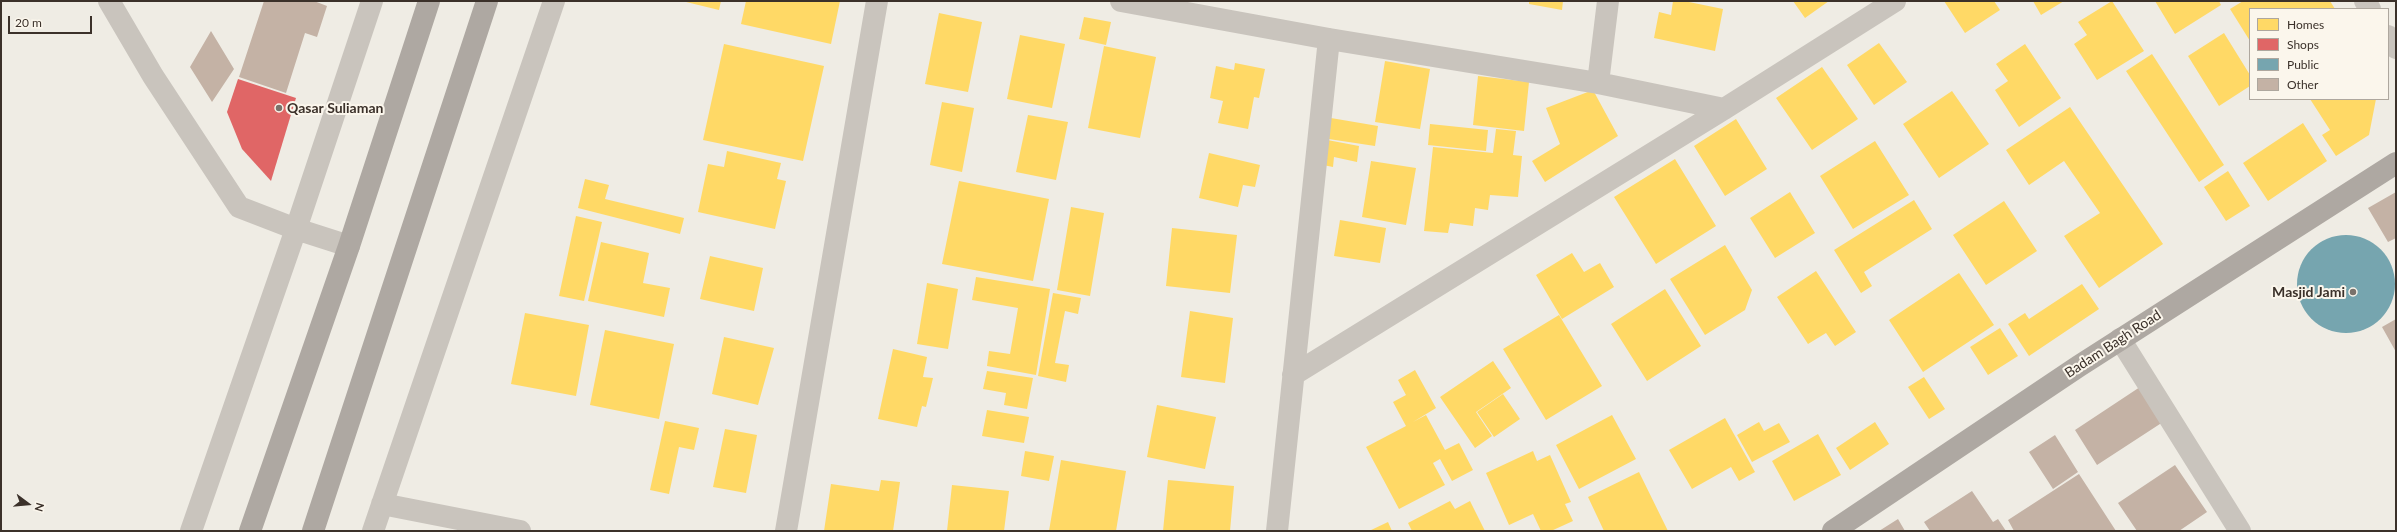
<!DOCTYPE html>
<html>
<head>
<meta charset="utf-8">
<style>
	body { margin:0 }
	#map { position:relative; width:2397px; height:532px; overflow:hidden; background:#efece4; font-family:Lato,sans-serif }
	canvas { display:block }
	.frame { position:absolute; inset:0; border:2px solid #3b312a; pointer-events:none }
	.legend { position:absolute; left:2249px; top:8px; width:140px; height:92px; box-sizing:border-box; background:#fbf6ec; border:1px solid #aea79e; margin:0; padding:5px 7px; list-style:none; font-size:12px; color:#3b312a }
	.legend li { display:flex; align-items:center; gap:8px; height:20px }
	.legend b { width:20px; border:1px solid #aea79e }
	.north { position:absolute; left:8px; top:484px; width:40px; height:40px; -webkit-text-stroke:3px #fbf6ec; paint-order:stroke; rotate:106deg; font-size:11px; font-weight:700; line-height:16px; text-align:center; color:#3b312a }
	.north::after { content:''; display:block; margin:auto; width:14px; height:18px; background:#3b312a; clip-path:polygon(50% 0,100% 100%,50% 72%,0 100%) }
	.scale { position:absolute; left:8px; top:16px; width:84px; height:18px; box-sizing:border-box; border:2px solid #3b312a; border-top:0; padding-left:5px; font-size:12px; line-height:14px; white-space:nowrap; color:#3b312a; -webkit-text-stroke:3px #fbf6ec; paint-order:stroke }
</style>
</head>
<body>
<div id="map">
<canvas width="2397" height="532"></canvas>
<div class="frame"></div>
<ul class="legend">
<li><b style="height:11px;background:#ffd966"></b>Homes</li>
<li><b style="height:11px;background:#e06666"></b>Shops</li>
<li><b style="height:11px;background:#76a5af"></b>Public</li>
<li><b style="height:11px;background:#c4b2a5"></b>Other</li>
</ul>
<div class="north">N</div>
<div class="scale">20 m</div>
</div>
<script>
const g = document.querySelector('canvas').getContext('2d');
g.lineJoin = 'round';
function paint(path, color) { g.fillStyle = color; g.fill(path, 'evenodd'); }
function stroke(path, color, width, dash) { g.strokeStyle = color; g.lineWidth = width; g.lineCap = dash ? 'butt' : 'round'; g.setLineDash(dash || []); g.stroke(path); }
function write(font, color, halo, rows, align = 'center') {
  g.font = font + ' Lato,sans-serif'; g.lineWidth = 4; g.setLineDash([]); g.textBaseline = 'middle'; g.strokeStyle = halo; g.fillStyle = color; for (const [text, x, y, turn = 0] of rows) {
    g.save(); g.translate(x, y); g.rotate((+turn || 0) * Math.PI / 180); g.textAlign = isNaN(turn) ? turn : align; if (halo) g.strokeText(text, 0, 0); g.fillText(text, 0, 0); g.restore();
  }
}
paint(new Path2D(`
	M682,1h39l-2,9z
	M746,1h94l-9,43 -90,-20z
	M1529,1h34l-1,9 -33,-6z
	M1673,1h11l39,8 -8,42 -61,-13 5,-26 12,3z
	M1793,1h36l-24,17z
	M1944,1h50l6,9 -35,23z
	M2033,1h31l-23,14z
	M2112,1l32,50 -47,29 -23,-36 13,-9 -9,-13z
	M2155,1h64l2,4 -46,29z
	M2243,1h87l5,8h-85v32l-20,-32z
	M939,13l43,9 -14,70 -43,-8z
	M1084,17l27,5 -5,23 -27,-6z
	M2224,33l26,42v11l-31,20 -31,-50z
	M1020,35l45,9 -13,64 -45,-9z
	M1879,43l28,39 -33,23 -27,-40z
	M724,44l100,22 -21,95 -100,-21z
	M2025,44l36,54 -42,29 -24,-37 13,-9 -12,-17z
	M1104,46l52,11 -16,81 -52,-10z
	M2152,54l72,111 -25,17 -73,-111z
	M1385,61l45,8 -10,60 -45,-7z
	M1235,63l30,6 -6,29 -5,-1 -6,32 -30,-6 5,-22 -13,-3 6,-32 18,4z
	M1822,67l36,52 -46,31 -36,-52z
	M1478,76l51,6 -5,49 -51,-6z
	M1593,90l25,46 -73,46 -13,-21 28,-17 -14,-36z
	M1952,91l37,53 -50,34 -36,-54z
	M2310,99h66l-7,36 -33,21 -14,-21 8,-5z
	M942,102l32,6 -12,64 -32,-7z
	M2070,107l93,137 -64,44 -35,-52 36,-23 -36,-52 -35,24 -23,-35z
	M1028,115l40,7 -12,58 -40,-8z
	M1325,117l53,9 -3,20 -53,-8z
	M1736,119l31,50 -42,27 -31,-50z
	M2303,123l24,38 -59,40 -25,-38z
	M1430,124l58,6 -2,21 -58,-6z
	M1496,129l20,2 -3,24 9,1 -4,41 -28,-2 -2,15 -13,-2 -2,18 -23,-3 -2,10 -24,-2 9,-84 60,6z
	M1322,139l37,7 -2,16 -23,-5 -1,10 -15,-3z
	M1875,141l34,54 -56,34 -33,-53z
	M727,151l54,12 -4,16 9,2 -11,48 -77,-17 10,-48 16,3z
	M1209,153l51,12 -5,22 -12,-2 -5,22 -39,-9z
	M1675,159l41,67 -60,38 -42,-67z
	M1371,161l45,7 -10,57 -44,-8z
	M2228,171l22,35 -24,15 -22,-34z
	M585,179l24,6 -4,14 79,19 -4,16 -102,-26z
	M959,181l90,18 -16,82 -91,-17z
	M1790,192l25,41 -40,25 -25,-40z
	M1914,200l18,29 -68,43 8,14 -11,7 -27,-43z
	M2004,201l33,50 -51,34 -33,-50z
	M1071,207l33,6 -14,83 -33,-6z
	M576,216l26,6 -18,79 -25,-5z
	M1340,220l46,8 -6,35 -46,-7z
	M1172,228l65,7 -7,58 -64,-7z
	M601,242l48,11 -6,30 27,5 -6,29 -76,-16z
	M1725,245l27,45 -7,20 -40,25 -35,-56z
	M1572,253l12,19 16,-9 14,24 -52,32 -26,-44z
	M710,256l53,12 -9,43 -54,-12z
	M1816,271l40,61 -21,14 -9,-13 -18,11 -31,-47z
	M1959,273l35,52 -71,47 -34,-52z
	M976,277l74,12 -14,86 -49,-9 2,-15 21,3 8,-46 -46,-8z
	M927,283l31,6 -10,60 -31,-5z
	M2082,284l17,25 -70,47 -21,-32 17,-11 4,6z
	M1665,289l36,57 -54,35 -36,-57z
	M1053,293l28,5 -3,16 -13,-3 -10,52 14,2 -3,17 -28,-6z
	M1190,311l43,7 -8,65 -44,-6z
	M525,313l64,12 -13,71 -65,-12z
	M1559,315l43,71 -56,34 -43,-71z
	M2000,328l18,28 -30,19 -18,-28z
	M605,330l69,14 -15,75 -69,-14z
	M724,337l50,11 -16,57 -46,-11z
	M893,349l34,8 -4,20 10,1 -7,29 -4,-1 -5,21 -39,-8z
	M1493,361l18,27 -35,24 16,24 -17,12 -35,-51z
	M1415,370l21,38 -23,14 13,-7 19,35 14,-7 14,27 -21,11 -12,-22 -7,4 12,22 -46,24 -33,-62 40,-21 -13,-24 13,-7 -8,-15z
	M987,371l46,7 -6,31 -23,-4 2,-12 -23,-4z
	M1924,377l21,32 -16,10 -21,-32z
	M1503,394l17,25 -26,18 -17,-25z
	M1157,405l59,12 -11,52 -58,-12z
	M987,410l42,7 -5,26 -42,-7z
	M1612,415l24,44 -57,30 -23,-44z
	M1725,418l30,54 -16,9 -8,-14 -39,22 -23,-39z
	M665,421l34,7 -5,22 -15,-3 -10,47 -19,-4z
	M1759,422l5,9 15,-8 11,19 -38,20 -15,-27z
	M1875,422l14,22 -39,26 -14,-22z
	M725,429l32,6 -11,58 -33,-6z
	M1818,434l23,41 -47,26 -22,-40z
	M1025,451l29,5 -5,25 -28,-5z
	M1533,451l4,10 13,-6 21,47 -6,2 8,17 -22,10h-10l-8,-17 -24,11 -23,-52z
	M1061,460l65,11 -10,60h-67z
	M1639,472l29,59h-64l-16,-34z
	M881,480l19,2 -7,49h-69l7,-47 48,7z
	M1168,480l66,6 -4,45h-67z
	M952,485l57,6 -5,40h-57z
	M1450,501l5,8 15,-8 15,30h-73l-4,-8z
	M1388,522l4,9h-23z`), '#ffd966');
paint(new Path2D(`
	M238,79l58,19 -25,83 -29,-32 -15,-37z`), '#e06666');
paint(new Path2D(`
	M2297 284a49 49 0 1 1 98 0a49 49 0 1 1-98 0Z`), '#76a5af');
paint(new Path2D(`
	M264,1h50l13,5 -10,31 -12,-4 -19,60 -47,-16z
	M211,31l23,38 -22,33 -22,-35z
	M2396,192v46l-8,4 -20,-34z
	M2396,319v33l-14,-25z
	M2140,387l23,35 -66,43 -22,-35z
	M2055,435l23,37 -25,17 -24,-37z
	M2175,465l32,47 -28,19h-42l-19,-28z
	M2079,474l37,57h-102l-6,-11z
	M1972,491l21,31 5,-3 8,12h-76l-6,-9z
	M1898,519l7,12h-26z`), '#c4b2a5');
stroke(new Path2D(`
	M109,1l44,75 86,131 57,22 53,17
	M1121,1l208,38 269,44 126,26
	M2365,1l5,8
	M2388,36l8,12
	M1598,83l10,-82
	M2120,339l120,192
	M1293,375l431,-266 171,-108
	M382,504l138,27
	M191,531l105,-302 76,-228
	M373,531l181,-530
	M786,531l91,-530
	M1277,531l52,-492`), '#c9c4bd', 22);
stroke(new Path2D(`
	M250,531l99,-285 80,-245
	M313,531l174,-530
	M1833,531l246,-165 317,-203`), '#aea8a2', 22);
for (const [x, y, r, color] of [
	[279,108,4,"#7a726b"],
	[2353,292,4,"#7a726b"]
]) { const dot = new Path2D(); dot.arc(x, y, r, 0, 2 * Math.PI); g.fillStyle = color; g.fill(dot); stroke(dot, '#fbf6ec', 1.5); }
write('bold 14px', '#3b312a', '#fbf6ec', [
	["Qasar Suliaman",287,108],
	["Masjid Jami",2345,292,"right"]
], 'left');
write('14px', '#3b312a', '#fbf6ec', [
	["Badam Bagh Road",2113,344,-33]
]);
</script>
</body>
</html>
